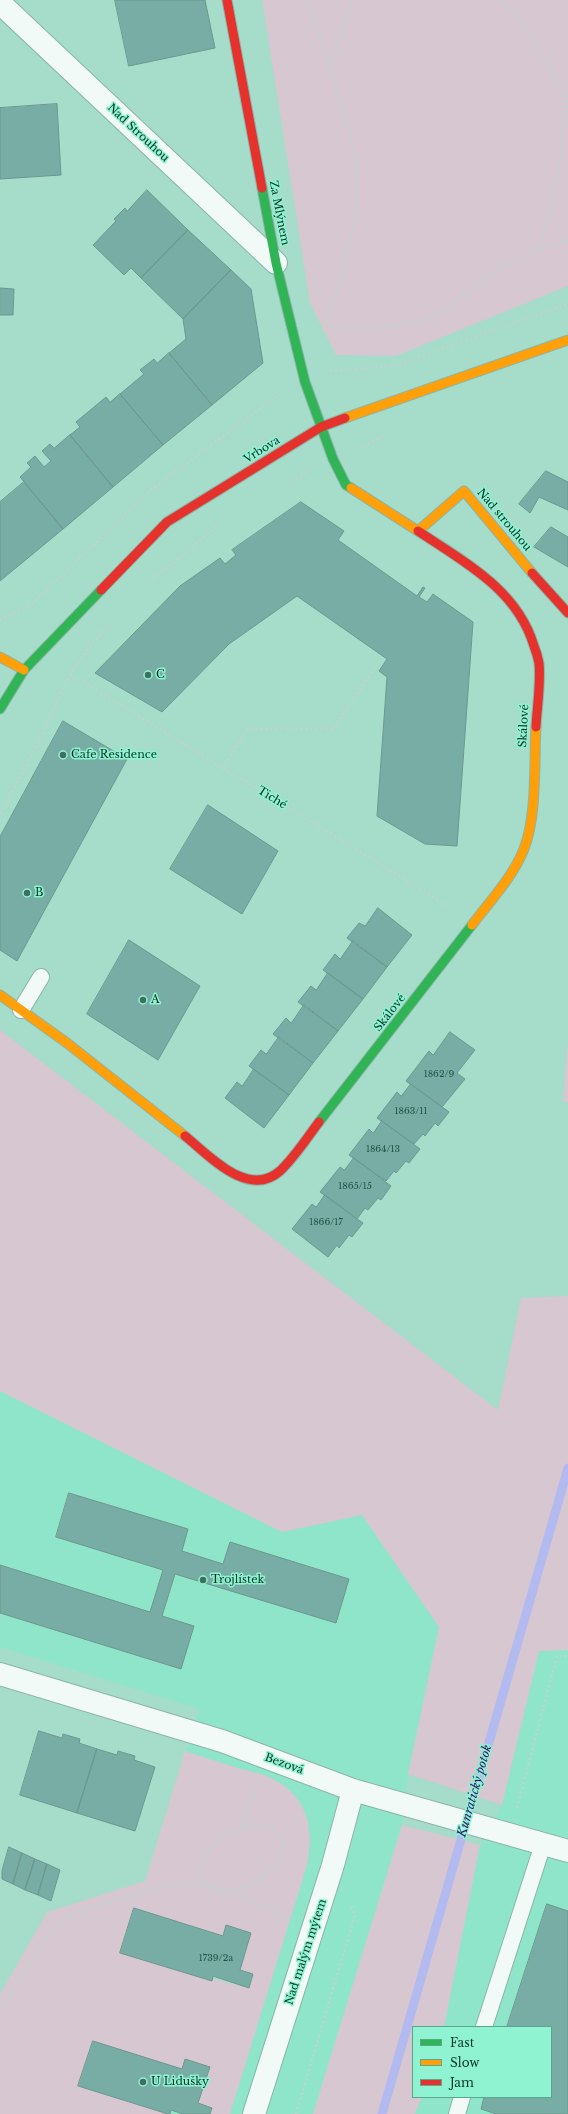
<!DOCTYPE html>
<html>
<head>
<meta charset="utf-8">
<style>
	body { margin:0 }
	#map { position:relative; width:568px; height:2114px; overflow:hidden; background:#a6dcca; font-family:"Libre Baskerville",serif }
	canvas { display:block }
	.legend { position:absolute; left:412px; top:2026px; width:140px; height:72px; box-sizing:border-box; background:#8ff3d1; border:1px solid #59a78d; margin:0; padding:5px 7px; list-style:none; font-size:12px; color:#073528 }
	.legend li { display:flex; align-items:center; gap:8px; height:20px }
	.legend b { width:20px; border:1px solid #59a78d }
</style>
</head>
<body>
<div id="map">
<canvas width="568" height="2114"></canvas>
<ul class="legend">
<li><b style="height:5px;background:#30b455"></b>Fast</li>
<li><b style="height:5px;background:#ff9f0a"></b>Slow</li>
<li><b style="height:5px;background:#e5322d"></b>Jam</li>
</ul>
</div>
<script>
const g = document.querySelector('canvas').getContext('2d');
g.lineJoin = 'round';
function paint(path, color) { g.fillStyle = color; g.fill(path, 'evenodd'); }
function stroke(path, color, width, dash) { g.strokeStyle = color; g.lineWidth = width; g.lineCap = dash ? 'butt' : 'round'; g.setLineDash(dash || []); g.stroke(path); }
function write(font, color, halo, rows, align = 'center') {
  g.font = font + ' "Libre Baskerville",serif'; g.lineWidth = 3; g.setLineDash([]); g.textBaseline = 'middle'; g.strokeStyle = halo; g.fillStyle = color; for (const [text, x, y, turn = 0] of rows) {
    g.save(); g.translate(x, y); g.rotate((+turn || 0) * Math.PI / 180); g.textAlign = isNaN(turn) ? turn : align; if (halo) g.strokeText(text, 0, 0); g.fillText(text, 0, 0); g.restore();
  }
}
paint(new Path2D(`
	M0,1391l282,141 80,-17 77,112 -31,147 -6,51 -89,289h-313v-120l47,-82 98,-31 55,-172 -200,-62z
	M539,1650h29v464h-153l7,-17h129v-70h-107l36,-182 22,-40z`), '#8fe5c9');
paint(new Path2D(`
	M262,0h306v286l-172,70 -60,-1 -26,-52z
	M0,1030l498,380 23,-112 47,-2v354l-29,1 -37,154 -94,-31 31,-147 -77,-112 -80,17 -282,-141z
	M568,1042v60l-5,-1z
	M185,1751c18,6 37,12 56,18 8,2 18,4 26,7 40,17 48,51 40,89l-77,249h-20l1,-6 -13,-5 11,-36 -24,-8 -3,10 -89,-28 -14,45 89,28h-168v-120l47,-82 98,-31zM134,1908l89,28 3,-11 14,45 13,4 -4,14 -129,-35z
	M402,1825l78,20 -36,182h-31v70h9l-7,17h-102z`), '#d6c7d1');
stroke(new Path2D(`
	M382,2114l186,-646`), '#b3baef', 9);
const building = new Path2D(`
	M115,0h90l10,48 -86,18z
	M57,104l4,71 -61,4v-71z
	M147,190l41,40 -47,48 -10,-10 -7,7 -31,-30 23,-24 -2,-2 11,-11 2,3z
	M188,230l43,40 -48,49 -42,-41z
	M231,270l20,19 12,74 -51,42 -43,-52 17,-14 -3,-20z
	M0,288l14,1 -1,26h-13z
	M169,353l43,52 -49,40 -43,-51 24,-20 -4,-4 14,-11 3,4z
	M120,394l43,51 -50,42 -43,-52 10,-8 -4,-5 30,-25 4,5z
	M70,435l43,52 -50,42 -43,-52 11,-10 -4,-4 8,-7 9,11 7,-6 -9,-10 8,-7 4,4z
	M546,471l22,11v28l-29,-13 -9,16 -11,-9z
	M24,482l39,47 -63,52v-79z
	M301,502l43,29 -6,9 79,56 6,-9 2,1 -6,9 8,5 6,-8 40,28 -16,224 -32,-2 -48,-28 10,-139 -8,-6 8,-12 -90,-63 -68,48 -67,68 -67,-39 85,-87 40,-28 5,6 11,-9 -4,-5z
	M551,527l17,10v30l-34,-20z
	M63,721l64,38 -110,202 -17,-11v-113z
	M208,805l70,46 -36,63 -72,-45z
	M378,908l34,27 -25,32 -40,-29 12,-15 6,3z
	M129,940l71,46 -42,74 -71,-46z
	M353,941l34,26 -24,32 -40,-29 12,-16 5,5z
	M328,973l35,26 -25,32 -40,-29 13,-16 5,4z
	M304,1005l34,26 -25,32 -40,-29 13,-16 5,5z
	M450,1032l25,18 -18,23 8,6 -23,28 -36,-26 23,-30 4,4z
	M279,1037l34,26 -24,32 -40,-29 12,-16 5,4z
	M254,1069l35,26 -25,33 -39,-30 12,-16 5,4z
	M411,1084l38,28 -11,14 -3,-3 -10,13 -2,-2 -9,10 -37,-26 20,-26 4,4z
	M382,1121l38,28 -11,14 -3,-2 -10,12 -2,-2 -8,10 -37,-26 20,-26 4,4z
	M354,1158l37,28 -10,14 -3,-2 -10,12 -3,-2 -8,11 -37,-27 20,-25 4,3z
	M325,1195l38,28 -11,14 -3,-2 -10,13 -2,-3 -9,12 -36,-28 20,-25 4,3z
	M69,1493l119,36 -6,22 41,13 7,-22 119,37 -13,44 -161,-49 -13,42 32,10 -13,43 -181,-56v-48l150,47 13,-42 -107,-33z
	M39,1731l23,7 1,-4 17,5 -1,4 18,6 -20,64 -57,-18z
	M97,1749l20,6 1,-4 17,5 -1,4 21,7 -20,64 -58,-18z
	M9,1847l13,6 -9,31 -11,-5v-8z
	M22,1853l13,6 -10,31 -12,-6z
	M35,1859l12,5 -9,31 -13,-5z
	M47,1864l13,6 -9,31 -13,-6z
	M547,1904l21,7v203h-72l-15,-5 3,-12h67v-70h-44z
	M134,1908l89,28 3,-11 25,8 -11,37 13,4 -4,14 -36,-12 -1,5 -92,-28z
	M93,2041l89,28 3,-10 25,8 -12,36 14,5 -2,6h-27l-12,-4 -1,4h-2l-90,-28z`);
paint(building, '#77ada4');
stroke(building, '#6d988f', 1);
const lane = new Path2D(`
	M21,1010l20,-33
	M484,2027l59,-183
	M457,2114l5,-17`);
const street = new Path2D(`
	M0,3l276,260
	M0,1674l222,67 131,49 215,61
	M254,2114l79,-249 20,-75`);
const fast = new Path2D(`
	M262,188l14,75 29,119 28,77 13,26 5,3
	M0,709l24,-39 77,-80
	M319,1122l153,-197`);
const slow = new Path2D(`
	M345,418l223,-78
	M351,488l67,43 46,-40 68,82
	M0,657l24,13
	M472,925c18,-24 41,-48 52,-76 13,-33 10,-85 12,-122
	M0,995l67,48 118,93`);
const jam = new Path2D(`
	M227,0l35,188
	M418,531c46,31 99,58 116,115 2,5 4,12 5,17 2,21 -2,44 -3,64
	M532,573l36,40
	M101,590l66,-68 154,-95 24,-9
	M185,1136c25,20 63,63 95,35 15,-14 27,-33 39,-49`);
stroke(lane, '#8ab6a8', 18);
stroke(street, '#8ab6a8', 24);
stroke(fast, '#8ab6a8', 11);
stroke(slow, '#8ab6a8', 11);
stroke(jam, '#8ab6a8', 11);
stroke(new Path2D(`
	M308,0l22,68
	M503,0l26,32 39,70
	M537,249l12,-31 12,-65 5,-54
	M324,326l30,4 73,-10 27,-16 44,-35 39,-19 31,-10
	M322,331l19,-49 18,-82 -2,-39 -26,-92 21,-69
	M330,371l64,-5 174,-62
	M359,448l24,-12
	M287,483l22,-11
	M153,579l67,-55
	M0,620l32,-16 120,-115 128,-95
	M70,674l380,233
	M223,769l24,-40h86l43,-63
	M0,814l35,-65 35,-75 17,-24 23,-27
	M517,1808l40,-152h11
	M252,1824l21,2 12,13c-2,7 -3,17 -7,23 -12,18 -52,41 -72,22 -3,-3 -5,-7 -8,-10 11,-37 20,-37 54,-50z
	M242,1827l15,-44
	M0,2010l52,-81 26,-17 37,-12 59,-16 33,1 58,21 23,14
	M296,2114l59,-199 -5,-11`), '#c1d3cd', 2.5, [2, 3]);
stroke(lane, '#f2faf7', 16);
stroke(street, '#f2faf7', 22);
stroke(fast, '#30b455', 9);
stroke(slow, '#ff9f0a', 9);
stroke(jam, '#e5322d', 9);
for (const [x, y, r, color] of [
	[148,675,4,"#3f6f61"],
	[63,755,4,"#3f6f61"],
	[27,893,4,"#3f6f61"],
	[143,1000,4,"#3f6f61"],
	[203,1580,4,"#3f6f61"],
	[143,2082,4,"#3f6f61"]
]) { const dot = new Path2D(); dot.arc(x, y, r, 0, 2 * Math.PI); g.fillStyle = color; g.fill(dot); stroke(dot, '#8ff3d1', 1.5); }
write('9px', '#235347', null, [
	["1862/9",439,1074],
	["1863/11",411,1111],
	["1864/13",383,1149],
	["1865/15",355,1186],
	["1866/17",326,1222],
	["1739/2a",216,1958]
]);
write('11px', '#073528', '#8ff3d1', [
	["Nad Strouhou",138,133,43],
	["Za Mlýnem",279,213,79],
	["Vrbova",262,450,-32],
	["Nad strouhou",504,520,50],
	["Skálové",524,726,-87],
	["Tiché",272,798,32],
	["Skálové",390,1013,-52],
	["Bezová",284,1764,20],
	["Nad malým mýtem",306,1952,-72]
]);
write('11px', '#073528', '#8ff3d1', [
	["C",156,675],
	["Cafe Residence",71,755],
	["B",35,893],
	["A",151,1000],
	["Trojlístek",211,1580],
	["U Lidušky",151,2082]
], 'left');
write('italic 12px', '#31136d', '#8ff3d1', [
	["Kunratický potok",475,1791,-74]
]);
</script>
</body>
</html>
